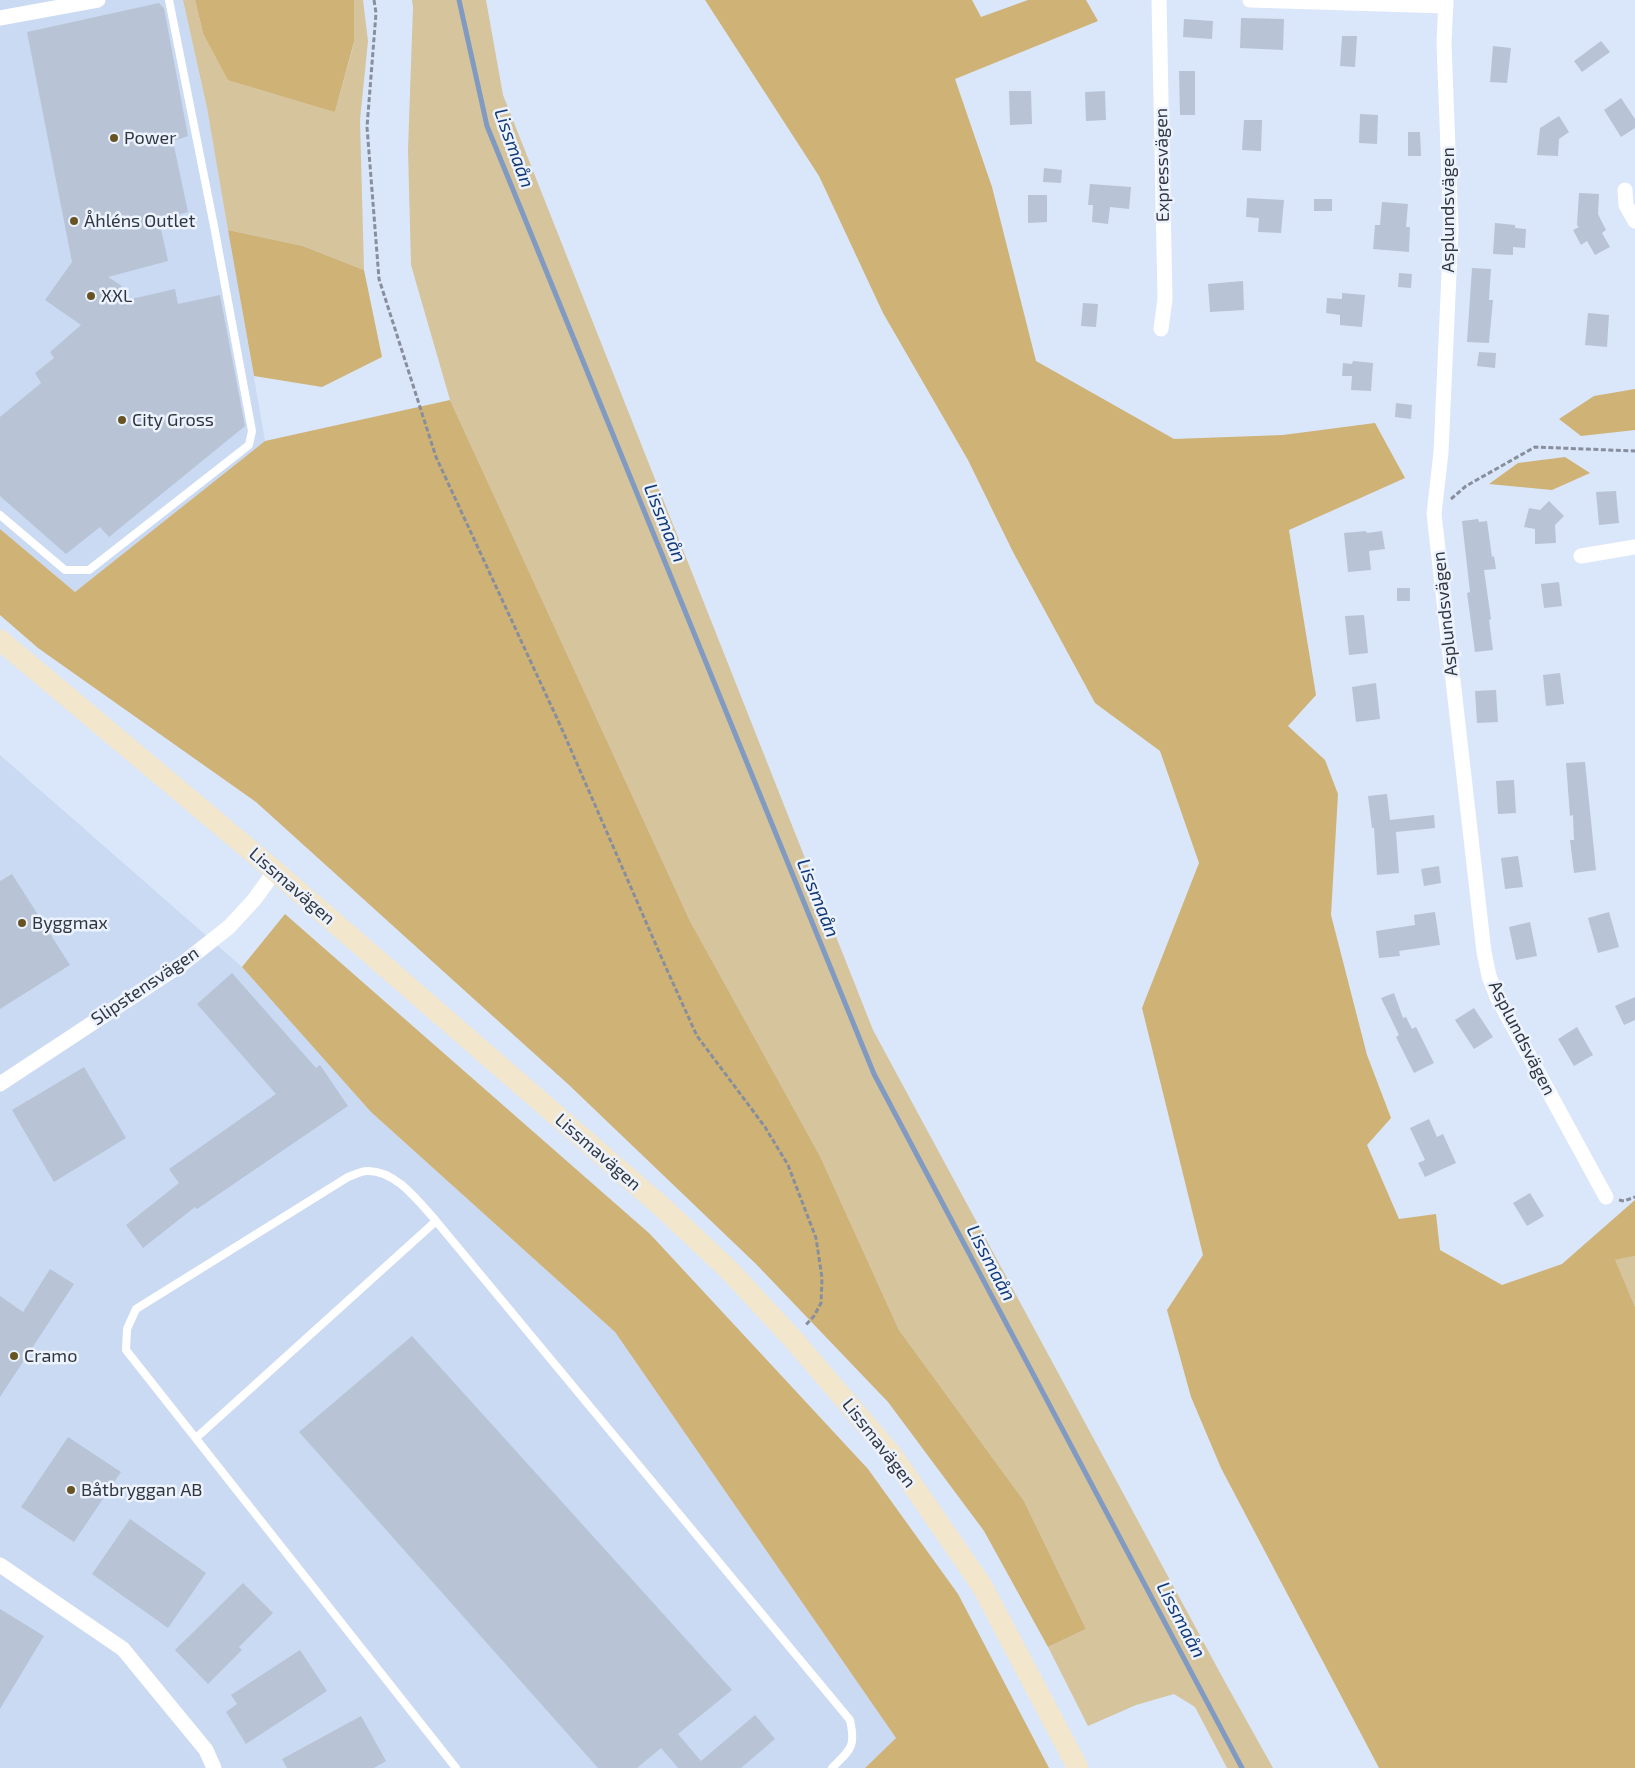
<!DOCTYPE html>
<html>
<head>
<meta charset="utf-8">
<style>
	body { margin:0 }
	canvas { display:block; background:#dae6f9 }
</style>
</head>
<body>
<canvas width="1635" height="1768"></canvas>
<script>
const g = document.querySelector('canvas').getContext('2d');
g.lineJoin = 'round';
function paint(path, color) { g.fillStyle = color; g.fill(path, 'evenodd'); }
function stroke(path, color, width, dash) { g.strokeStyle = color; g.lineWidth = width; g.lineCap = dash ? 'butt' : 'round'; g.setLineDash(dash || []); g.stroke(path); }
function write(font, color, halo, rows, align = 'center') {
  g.font = font + ' "Exo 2",sans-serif'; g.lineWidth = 5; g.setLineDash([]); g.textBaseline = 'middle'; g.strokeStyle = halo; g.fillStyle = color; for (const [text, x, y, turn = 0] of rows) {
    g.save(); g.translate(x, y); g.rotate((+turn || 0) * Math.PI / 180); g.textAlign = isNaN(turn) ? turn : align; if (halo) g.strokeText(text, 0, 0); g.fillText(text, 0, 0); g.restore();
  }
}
paint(new Path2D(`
	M0,0h183l24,108 58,333 -190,151 -75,-63z
	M0,755l242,212 129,145 244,220 281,406 -31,30h-865z`), '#cadaf3');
paint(new Path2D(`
	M183,0h12l8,33 132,79 19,-69v-43h9l5,41 -8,79 4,150 -61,-24 -75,-16 -21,-122z
	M412,0h74l17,95 370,935 352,652 48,86h-46l-32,-61 -21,-13 -38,11 -48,21 -40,-79 38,-18 -62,-128 -125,-171 -79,-174 -130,-235 -240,-521 -39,-135 -3,-115 5,-143z
	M1635,1256v51l-21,-47z`), '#d6c49d');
paint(new Path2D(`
	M195,0h159v42l-19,70 -107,-32 -25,-47z
	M705,0h267l9,17 47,-17h58l12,21 -143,58 37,108 44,174 138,78 109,-4 92,-12 30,55 -116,52 27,165 -28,31 37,34 13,34 -7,121 36,140 24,63 -24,27 32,74 37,-5 4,36 62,35 60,-21 73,-64v56l-20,4 20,47v461h-256l-158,-300 -30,-71 -24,-87 36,-55 -61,-247 57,-145 -39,-112 -65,-48 -82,-151 -45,-92 -85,-147 -64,-137z
	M228,230l75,16 61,24 18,87 -60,30 -68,-11z
	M1635,389v41l-54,6 -22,-17 35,-23z
	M450,400l240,521 130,235 79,174 125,171 62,128 -38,18 -64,-116 -96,-129 -132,-138 -187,-179 -313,-283 -218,-154 -38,-33v-86l75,63 190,-151z
	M1565,457l25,16 -38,17 -63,-6 29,-21z
	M285,914l365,320 218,235 90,125 91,174h-184l31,-30 -281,-406 -244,-220 -129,-145z`), '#cfb276');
stroke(new Path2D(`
	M459,0l28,126 387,948 368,694`), '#819ac2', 5);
paint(new Path2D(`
	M159,3l5,5 24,128 -15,5 15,71 -29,8 9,41 -60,16 14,9 -13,18 66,-15 3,15 42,-9 25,131 -136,111 -9,-10 -34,27 -66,-58v-79l41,-34 -6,-10 19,-15 -4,-6 31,-27 -36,-25 27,-38 -45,-230z
	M1241,18l43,1 -1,31 -43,-2z
	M1184,19l29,2 -1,18 -29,-2z
	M1342,36h15l-2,31 -15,-1z
	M1601,41l9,11 -28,20 -8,-11z
	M1493,46l18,2 -4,35 -17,-1z
	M1179,71h16v44h-15z
	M1009,91h22l1,33 -22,1z
	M1105,91l1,29 -20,1 -1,-29z
	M1621,98l14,21v9l-14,9 -17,-27z
	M1360,114l18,1 -1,29 -18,-1z
	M1559,116l10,16 -10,7 -1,17 -21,-1 3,-27z
	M1244,120h18l-1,31 -19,-1z
	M1408,132h12l1,24h-13z
	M1044,168l18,2 -1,13 -18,-1z
	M1090,184l41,3 -2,22 -19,-2 -2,17 -16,-2 1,-17h-5z
	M1579,193l20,1 -1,20 8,16 -4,3 8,14 -15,8 -8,-14 -6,4 -8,-15 6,-3 -2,-2z
	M1028,195h19v27l-19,1z
	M1247,198l37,2 -3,33 -23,-1 1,-14 -13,-1z
	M1314,199h18v12h-18z
	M1382,202l26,2 -2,23h4l-1,25 -36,-3 2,-24h5z
	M1495,223l20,2v3l11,1 -1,19 -12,-1v8l-20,-1z
	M1472,268l19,1 -2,31h4l-4,43 -22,-1z
	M1399,273l13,1 -1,14 -13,-1z
	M1243,281l1,29 -34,2 -2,-28z
	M1342,293l23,2 -3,32 -22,-2v-10l-14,-2 1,-15 15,1z
	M1083,303l15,1 -2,23 -15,-1z
	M1588,313l21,2 -2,32 -22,-2z
	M1479,352l17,1 -1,15 -18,-2z
	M1353,361l20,2 -2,28 -20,-1 1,-14h-10l1,-13 9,1z
	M1396,403l16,2 -1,14 -16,-2z
	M1616,491l3,32 -20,2 -3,-33z
	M1549,501l15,15 -9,9 1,18 -21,1v-15l-11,-2 5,-19 11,2z
	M1478,519l1,3 8,-1 5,36 2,-1 2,13 -12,1 7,49 -2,1 4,30 -18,2 -8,-59 3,-1 -8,-71z
	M1366,531l1,2 15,-2 3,18 -16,2 2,19 -23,2 -4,-39z
	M1559,582l3,24 -18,2 -3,-24z
	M1397,588h13v13h-13z
	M1364,615l4,38 -19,2 -4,-39z
	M1560,673l4,31 -18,2 -3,-31z
	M1376,683l4,36 -24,3 -4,-35z
	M1496,690l2,32 -21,1 -2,-32z
	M1585,762l11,108 -22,3 -4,-33h4l-1,-25 -3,1 -4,-53z
	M1514,780l2,33 -18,1 -2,-33z
	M1387,794l3,26 44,-5 1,13 -39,4 3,41 -22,2 -3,-47h-2l-4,-32z
	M1518,856l5,31 -18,2 -4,-31z
	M1439,866l2,17 -17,3 -3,-17z
	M12,874l58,91 -70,44v-128z
	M1435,912l5,33 -41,6 1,5 -21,2 -3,-27 39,-6 -1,-10z
	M1609,912l10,35 -21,6 -10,-35z
	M1530,922l7,34 -21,4 -7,-33z
	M232,973l84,95 4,-3 28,41 -151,103 -2,-2 -52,41 -17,-23 53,-42 -10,-14 107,-75 -79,-90z
	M1394,993l9,25 3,-1 6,12 4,-2 18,36 -20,10 -18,-36 3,-2 -18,-37z
	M1635,997v23l-11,5 -9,-19z
	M1474,1008l19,29 -19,12 -19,-29z
	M1577,1027l16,28 -19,11 -16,-27z
	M84,1067l42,71 -72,44 -42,-72z
	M1429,1119l8,18 6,-3 13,29 -31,14 -7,-14 7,-3 -15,-32z
	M1530,1193l14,23 -17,10 -14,-23z
	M50,1269l24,15 -74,113v-101l23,16z
	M412,1336l320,354 -54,44 23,27 54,-46 20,24 -34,29h-63l-17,-20 -24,20h-39l-299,-336z
	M68,1437l53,35 -47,70 -53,-35z
	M130,1519l76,54 -38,55 -76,-54z
	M243,1583l30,30 -34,34 3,3 -34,34 -33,-34z
	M0,1609l44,27 -44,73z
	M300,1650l27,41 -81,53 -20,-32 11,-8 -6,-9z
	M361,1716l25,45 -12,7h-87l-5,-9z`), '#b8c4d6');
stroke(new Path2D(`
	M374,0l2,13 -9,114 12,152 57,178 125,270 102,234 34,75 68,91 23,38 28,73 6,40 -1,25 -7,13 -9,10
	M1451,499l15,-13 69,-39 100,4
	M1619,1200l5,1 11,-4`), '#878f9d', 3, [5, 2.5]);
stroke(new Path2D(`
	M0,515l65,55h24l160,-125 3,-14 -38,-205 -45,-226
	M436,1221c-17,-19 -40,-51 -69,-50 -6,0 -13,4 -19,6l-212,132 -9,20 -1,21 330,418
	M196,1438l240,-217 414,499c6,27 1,29 -18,48`), '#fff', 8);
stroke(new Path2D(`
	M1159,0l6,299 -4,30
	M1250,0l196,6
	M1446,0l-2,43 7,186 -10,223 -7,62 50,438 5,24 8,21 109,200
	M0,18l98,-18
	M1625,190l1,15 9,16
	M1581,556l54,-9
	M0,1084l182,-120 47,-37 25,-27 21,-29
	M0,1565l123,84 83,101 8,18`), '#fff', 15);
stroke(new Path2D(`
	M0,640l275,231 387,336 66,62 65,70 99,116 90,131 96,182`), '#f2e6cc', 21);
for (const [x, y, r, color] of [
	[114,138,5,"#685322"],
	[74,221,5,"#685322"],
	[91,296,5,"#685322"],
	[122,420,5,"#685322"],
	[22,923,5,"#685322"],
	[14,1356,5,"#685322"],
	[71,1490,5,"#685322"]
]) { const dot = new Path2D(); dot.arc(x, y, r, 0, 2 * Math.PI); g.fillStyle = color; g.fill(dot); stroke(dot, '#ecf3fe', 2); }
write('18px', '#32363e', '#ecf3fe', [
	["Power",124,138],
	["Åhléns Outlet",84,221],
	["XXL",101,296],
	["City Gross",132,420],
	["Byggmax",32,923],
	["Cramo",24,1356],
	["Båtbryggan AB",81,1490]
], 'left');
write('18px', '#32363e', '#ecf3fe', [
	["Expressvägen",1162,165,-91],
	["Asplundsvägen",1448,210,-90],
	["Asplundsvägen",1445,614,-96],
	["Lissmavägen",292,886,41],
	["Slipstensvägen",145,986,-34],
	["Asplundsvägen",1522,1038,63],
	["Lissmavägen",598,1152,41],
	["Lissmavägen",879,1443,52]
]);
write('italic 19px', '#123876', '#ecf3fe', [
	["Lissmaån",514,148,70],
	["Lissmaån",665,523,68],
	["Lissmaån",818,898,68],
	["Lissmaån",991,1263,62],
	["Lissmaån",1181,1620,62]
]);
</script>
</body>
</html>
